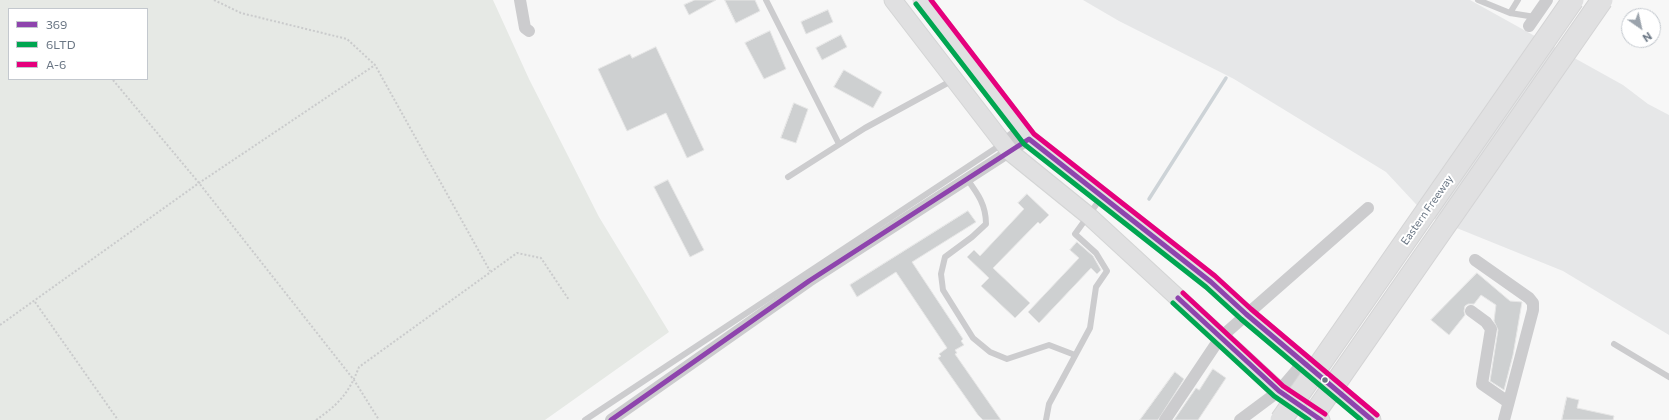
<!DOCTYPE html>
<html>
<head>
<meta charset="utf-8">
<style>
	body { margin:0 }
	#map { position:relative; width:1669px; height:420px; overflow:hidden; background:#f7f7f7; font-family:Commissioner,sans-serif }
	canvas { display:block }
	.legend { position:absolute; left:8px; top:8px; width:140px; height:72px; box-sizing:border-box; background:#fff; border:1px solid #c3c8ce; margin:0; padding:5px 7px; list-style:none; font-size:12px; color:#6a7684 }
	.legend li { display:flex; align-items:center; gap:8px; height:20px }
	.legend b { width:20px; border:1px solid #c3c8ce }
	.north { position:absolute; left:1621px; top:8px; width:40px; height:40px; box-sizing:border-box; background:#fff; border:1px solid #c3c8ce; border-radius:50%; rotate:146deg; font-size:11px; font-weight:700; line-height:16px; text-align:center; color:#6a7684 }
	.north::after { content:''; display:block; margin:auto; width:14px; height:18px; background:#9ba3ac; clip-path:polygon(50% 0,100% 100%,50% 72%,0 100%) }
</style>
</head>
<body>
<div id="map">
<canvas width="1669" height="420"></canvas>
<ul class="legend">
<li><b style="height:5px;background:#8e44ad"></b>369</li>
<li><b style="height:5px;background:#00a651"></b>6LTD</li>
<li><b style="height:5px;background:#e5007d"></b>A-6</li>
</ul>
<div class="north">N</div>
</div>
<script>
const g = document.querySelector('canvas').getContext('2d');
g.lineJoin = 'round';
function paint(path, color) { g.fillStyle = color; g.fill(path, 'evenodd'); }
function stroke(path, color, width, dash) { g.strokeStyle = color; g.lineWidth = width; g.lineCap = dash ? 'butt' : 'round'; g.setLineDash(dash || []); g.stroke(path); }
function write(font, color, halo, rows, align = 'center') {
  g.font = font + ' Commissioner,sans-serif'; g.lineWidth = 4; g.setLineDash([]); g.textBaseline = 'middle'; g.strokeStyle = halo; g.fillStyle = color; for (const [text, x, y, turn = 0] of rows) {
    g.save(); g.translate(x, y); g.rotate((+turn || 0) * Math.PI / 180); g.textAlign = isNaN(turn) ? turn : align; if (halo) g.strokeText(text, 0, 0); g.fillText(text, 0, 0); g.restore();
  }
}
paint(new Path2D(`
	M1083,0h387l153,85 25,19 21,11v220l-106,-64 -136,-55 -41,-44 -152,-93 -115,-58z`), '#e6e7e8');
paint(new Path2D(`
	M0,0h493l36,79 70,138 70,115 -124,88h-545zM9,9h138v70h-138z`), '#e6e9e5');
stroke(new Path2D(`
	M1149,199l77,-121`), '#cdd3d7', 3.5);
const building = new Path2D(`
	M695,0h21l-27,15 -5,-10z
	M725,0h30l5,11 -24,12z
	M828,10l5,12 -27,12 -5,-12z
	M770,31l16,38 -22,10 -19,-36z
	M841,35l6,12 -25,13 -6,-12z
	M656,47l48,103 -17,8 -21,-45 -39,18 -29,-62 32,-15 2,4z
	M844,70l38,22 -9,16 -39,-21z
	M794,103l14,6 -12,34 -15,-5z
	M668,180l36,70 -14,7 -36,-70z
	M1027,194l22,21 -9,9 -2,-2 -45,46 37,35 -15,15 -34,-32 8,-8 -22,-21 7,-7 6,6 44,-47 -6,-6z
	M968,211l8,11 -64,40 51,77 -2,2 3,4 -9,5 2,3 -2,1 46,66h-18l-5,-5 -40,-57 3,-2 -2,-2 8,-6 -51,-76 -39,25 -7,-12z
	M1077,242l16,14 8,14 -4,4 -6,-6 -52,55 -11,-11 51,-54 -9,-8z
	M1477,273l33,28 12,1 -9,53 -9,35 -14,-9 8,-51 -4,-9 2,-16 -15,-10 -7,9h-6l-3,2 -1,5 1,4 -16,20 -18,-15z
	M1213,369l13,9 -28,42h-24l22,-32 3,2z
	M1175,372l9,7 -26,41h-18z
	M1567,397l12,3 -2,8 37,8 -1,4h-51z`);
paint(building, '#ced0d1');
stroke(building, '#e6e6e6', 1);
const secondary = new Path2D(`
	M893,0l117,152 79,64 190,175 42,29
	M922,0l107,139 182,143 35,32 126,106`);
stroke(secondary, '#d4d5d5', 19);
stroke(new Path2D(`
	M214,0l27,13 106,26 28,26 115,206
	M113,80l86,103 155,197 25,40
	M35,302l83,118
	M0,325l199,-142 176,-118
	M316,420c23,-16 33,-27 43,-53l158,-114 24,5 28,42`), '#cacbcc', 2, [2, 2]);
stroke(new Path2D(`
	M766,0l73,144
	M1478,0l32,13 25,4
	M1510,13l8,-13
	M788,177l77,-49 88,-48
	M967,179c11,15 19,26 19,45l-14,13 -27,20 -4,17 2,16 30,48 17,14 17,7 42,-14 26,10
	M1614,344l55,33
	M585,420l417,-276
	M1046,420l3,-16 41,-76 6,-41 11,-16 -11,-18 -21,-19 26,-36`), '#ccccce', 6);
stroke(new Path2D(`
	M520,0l5,28 4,3
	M1529,26l18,-26
	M1003,143l18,-13
	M1475,260l54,38 4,5v7l-29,110
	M1471,311l15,11 5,7 -9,55 26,18
	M611,420l198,-139 220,-142
	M1165,420l55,-82 148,-130
	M1240,420l39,-29 24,-28`), '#ccccce', 12);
stroke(secondary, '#e0e0e1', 17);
const highwayBridge = new Path2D(`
	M1281,420l292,-420
	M1310,420l292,-420`);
stroke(highwayBridge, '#d4d4d5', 23, []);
stroke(highwayBridge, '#e0e0e1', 21);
stroke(new Path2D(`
	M1178,298l101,93 42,29
	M611,420l198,-139 220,-142 182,143 35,32 126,106`), '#8e44ad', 5);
stroke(new Path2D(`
	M916,4l108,140 182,143 35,32 120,101
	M1173,303l101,93 35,24`), '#00a651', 5);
stroke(new Path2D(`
	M931,0l103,134 181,142 36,33 126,106
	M1183,293l100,93 42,28`), '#e5007d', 5);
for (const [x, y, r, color] of [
	[1325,380,3.5,"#6a7684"]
]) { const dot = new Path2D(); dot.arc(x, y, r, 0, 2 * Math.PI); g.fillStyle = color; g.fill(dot); stroke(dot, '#fff', 1.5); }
write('11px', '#6a7684', '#fff', [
	["Eastern Freeway",1427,210,-55]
]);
</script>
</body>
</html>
